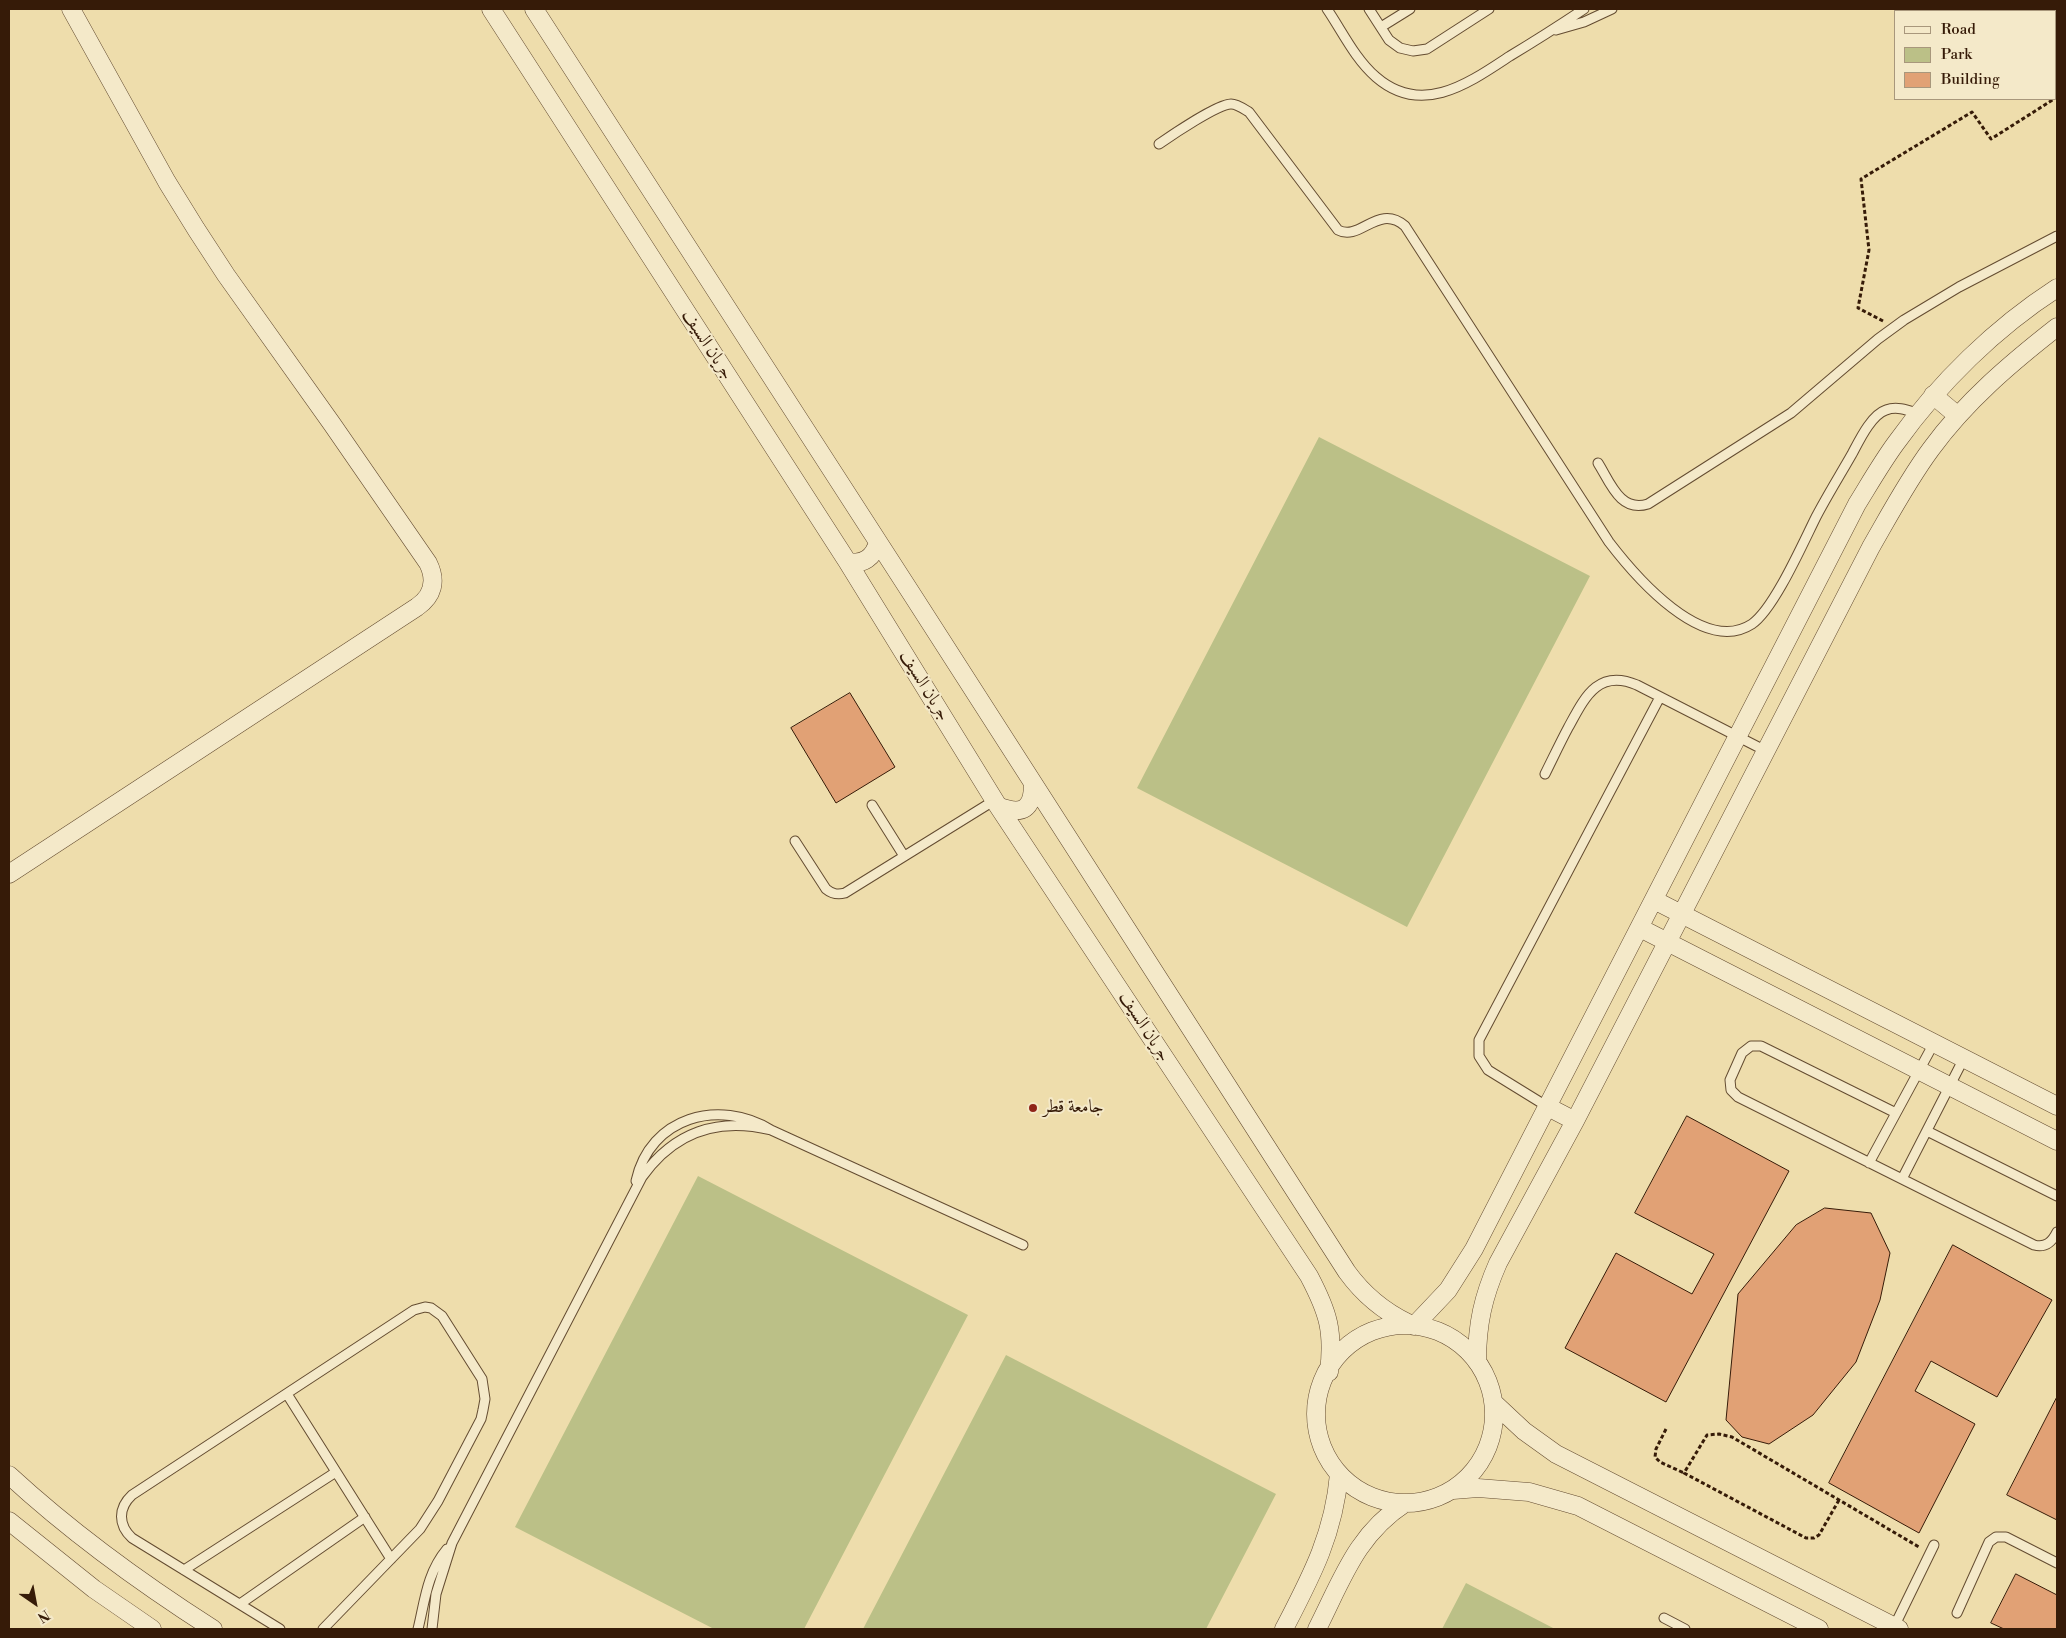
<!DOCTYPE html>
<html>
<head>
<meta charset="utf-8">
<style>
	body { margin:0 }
	#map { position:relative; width:2066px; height:1638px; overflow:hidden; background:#eeddac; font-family:"Libre Bodoni",serif }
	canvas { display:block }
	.frame { position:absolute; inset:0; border:10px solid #361b08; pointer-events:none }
	.legend { position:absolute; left:1894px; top:10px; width:162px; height:90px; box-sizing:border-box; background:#f4e9c9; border:1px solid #a8977c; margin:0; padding:6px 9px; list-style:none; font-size:15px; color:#361b08 }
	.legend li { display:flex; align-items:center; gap:10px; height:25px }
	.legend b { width:25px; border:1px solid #a8977c }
	.north { position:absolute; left:10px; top:1578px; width:50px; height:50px; -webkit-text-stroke:4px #f4e9c9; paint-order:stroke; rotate:147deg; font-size:14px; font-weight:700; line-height:20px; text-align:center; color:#361b08 }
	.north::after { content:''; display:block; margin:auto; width:18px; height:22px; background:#361b08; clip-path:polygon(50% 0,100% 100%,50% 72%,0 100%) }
</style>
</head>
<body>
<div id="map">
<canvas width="2066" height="1638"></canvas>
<div class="frame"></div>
<ul class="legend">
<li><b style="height:6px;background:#f4e9c9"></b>Road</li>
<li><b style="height:14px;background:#bbc087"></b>Park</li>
<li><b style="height:14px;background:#e1a175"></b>Building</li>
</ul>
<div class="north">N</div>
</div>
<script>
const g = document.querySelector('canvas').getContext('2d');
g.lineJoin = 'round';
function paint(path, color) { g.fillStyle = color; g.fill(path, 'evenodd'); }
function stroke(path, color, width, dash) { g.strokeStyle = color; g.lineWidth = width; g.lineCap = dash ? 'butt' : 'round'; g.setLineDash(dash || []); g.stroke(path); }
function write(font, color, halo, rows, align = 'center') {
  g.font = font + ' "Libre Bodoni",Amiri,serif'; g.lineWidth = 4; g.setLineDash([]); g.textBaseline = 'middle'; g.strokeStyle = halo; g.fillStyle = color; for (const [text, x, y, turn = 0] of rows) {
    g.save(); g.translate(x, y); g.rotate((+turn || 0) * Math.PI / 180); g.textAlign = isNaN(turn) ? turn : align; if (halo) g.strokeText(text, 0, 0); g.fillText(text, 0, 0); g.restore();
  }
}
paint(new Path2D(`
	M1319,437l271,139 -183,351 -270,-139z
	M698,1176l270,139 -164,314h-90l-199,-102z
	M1006,1355l270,139 -70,135h-343z
	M1466,1583l89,46h-113z`), '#bbc087');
const building = new Path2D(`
	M850,693l45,74 -59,36 -45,-75z
	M1687,1116l102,55 -123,231 -101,-54 51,-95 76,41 22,-40 -79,-41z
	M1825,1208l46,5 19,40 -10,47 -24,62 -43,53 -44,29 -27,-7 -16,-17 12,-126 58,-69z
	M1953,1245l99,55 -55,97 -66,-36 -16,30 60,33 -56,109 -90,-50z
	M2057,1397v123l-50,-25z
	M2016,1574l41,21v34h-53l-13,-6z`);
paint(building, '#e1a175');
stroke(building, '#361b08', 1);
const service = new Path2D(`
	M1327,9c15,22 28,50 49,68 46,40 93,6 134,-21 25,-15 50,-31 74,-47
	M1369,9l20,31 11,8 13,3 14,-2 62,-40
	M1381,27l29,-18
	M1556,30l28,-8 28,-13
	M1159,144c13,-9 59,-40 72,-40 6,0 13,5 18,8l89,118c22,12 40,-27 67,-4l204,316c26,34 94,114 143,82 22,-15 51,-81 64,-107 11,-21 24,-42 36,-63 7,-13 19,-39 34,-44 11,-4 21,0 33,4
	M1598,463c12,19 22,50 50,41l143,-91 87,-74 26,-19 55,-33 98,-51
	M1545,774c8,-16 15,-31 23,-46 16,-29 29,-60 69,-43l129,66
	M872,805l32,51
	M795,841l31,48c6,5 11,6 19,4l150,-93
	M1548,1107l-60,-37 -9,-14v-16l181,-343
	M1896,1113l-135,-67h-10l-9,7 -12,27 1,10 7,7 296,148c12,3 18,-3 23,-13
	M1927,1131l130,65
	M1869,1163l65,-120
	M1902,1179l62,-121
	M636,1181c14,-64 83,-83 135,-51l252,115
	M287,1394l104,165
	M184,1570l152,-98
	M240,1604l125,-87
	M1957,1613l32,-71 7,-5h10l51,26
	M1664,1618l21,11
	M1894,1627l40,-82
	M280,1629l-148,-91c-14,-13 -14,-30 0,-43l282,-185 11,-3 6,1 11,8 40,63 3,20 -2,11 -2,9 -43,82 -18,28 -97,100
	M418,1629c7,-29 9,-56 29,-80
	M432,1629l4,-35 16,-51 190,-366c32,-45 76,-60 129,-47`);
const minor = new Path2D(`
	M491,9l356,552 151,245 311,470c19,36 25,55 20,96
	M534,9l379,587 434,676c16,22 36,39 61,51
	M1933,395l25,21
	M847,561c16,5 27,-4 31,-19
	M998,806c25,10 35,3 35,-23
	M9,874l408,-267c16,-11 20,-26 11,-44l-96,-139 -106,-149 -30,-46 -29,-47 -96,-173
	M1654,900l403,206
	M1640,928l417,213
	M1548,1107l27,14
	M1316 1414a89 89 0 1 1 178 0a89 89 0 1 1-178 0Z
	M1414,1326l34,-36 26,-41 383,-745c13,-21 25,-42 39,-61 43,-60 99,-115 161,-155
	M1477,1362c0,-38 6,-65 21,-99l77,-142 296,-574c19,-33 37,-67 60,-98 35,-48 80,-86 126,-122
	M1493,1402l31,29 32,23 343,175
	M9,1475c63,58 132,108 204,154
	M1453,1490l25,-2 51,4 49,14 241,123
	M9,1521l85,68 58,40
	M1284,1629c27,-52 50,-95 55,-155
	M1317,1629c25,-49 39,-94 88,-126`);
stroke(service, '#644c31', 11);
stroke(minor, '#644c31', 19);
stroke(new Path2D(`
	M1883,321l-25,-13 11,-58 -8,-71 111,-67 19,27 63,-40
	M1666,1429l-10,20 -1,8 5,5 24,11
	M1839,1500l-20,35 -5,3h-8l-122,-65 23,-38 12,-1 13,3 187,110`), '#361b08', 3, [4, 2.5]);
stroke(service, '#f4e9c9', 9);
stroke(minor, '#f4e9c9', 18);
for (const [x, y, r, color] of [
	[1033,1108,5,"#8f2418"]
]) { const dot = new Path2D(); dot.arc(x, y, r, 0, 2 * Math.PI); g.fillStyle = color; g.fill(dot); stroke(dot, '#f4e9c9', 2); }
write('18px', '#361b08', '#f4e9c9', [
	["جريان السيف",707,345,57],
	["جريان السيف",924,686,58],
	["جريان السيف",1144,1027,57]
]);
write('18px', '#361b08', '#f4e9c9', [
	["جامعة قطر",1043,1108]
], 'left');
</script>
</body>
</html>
